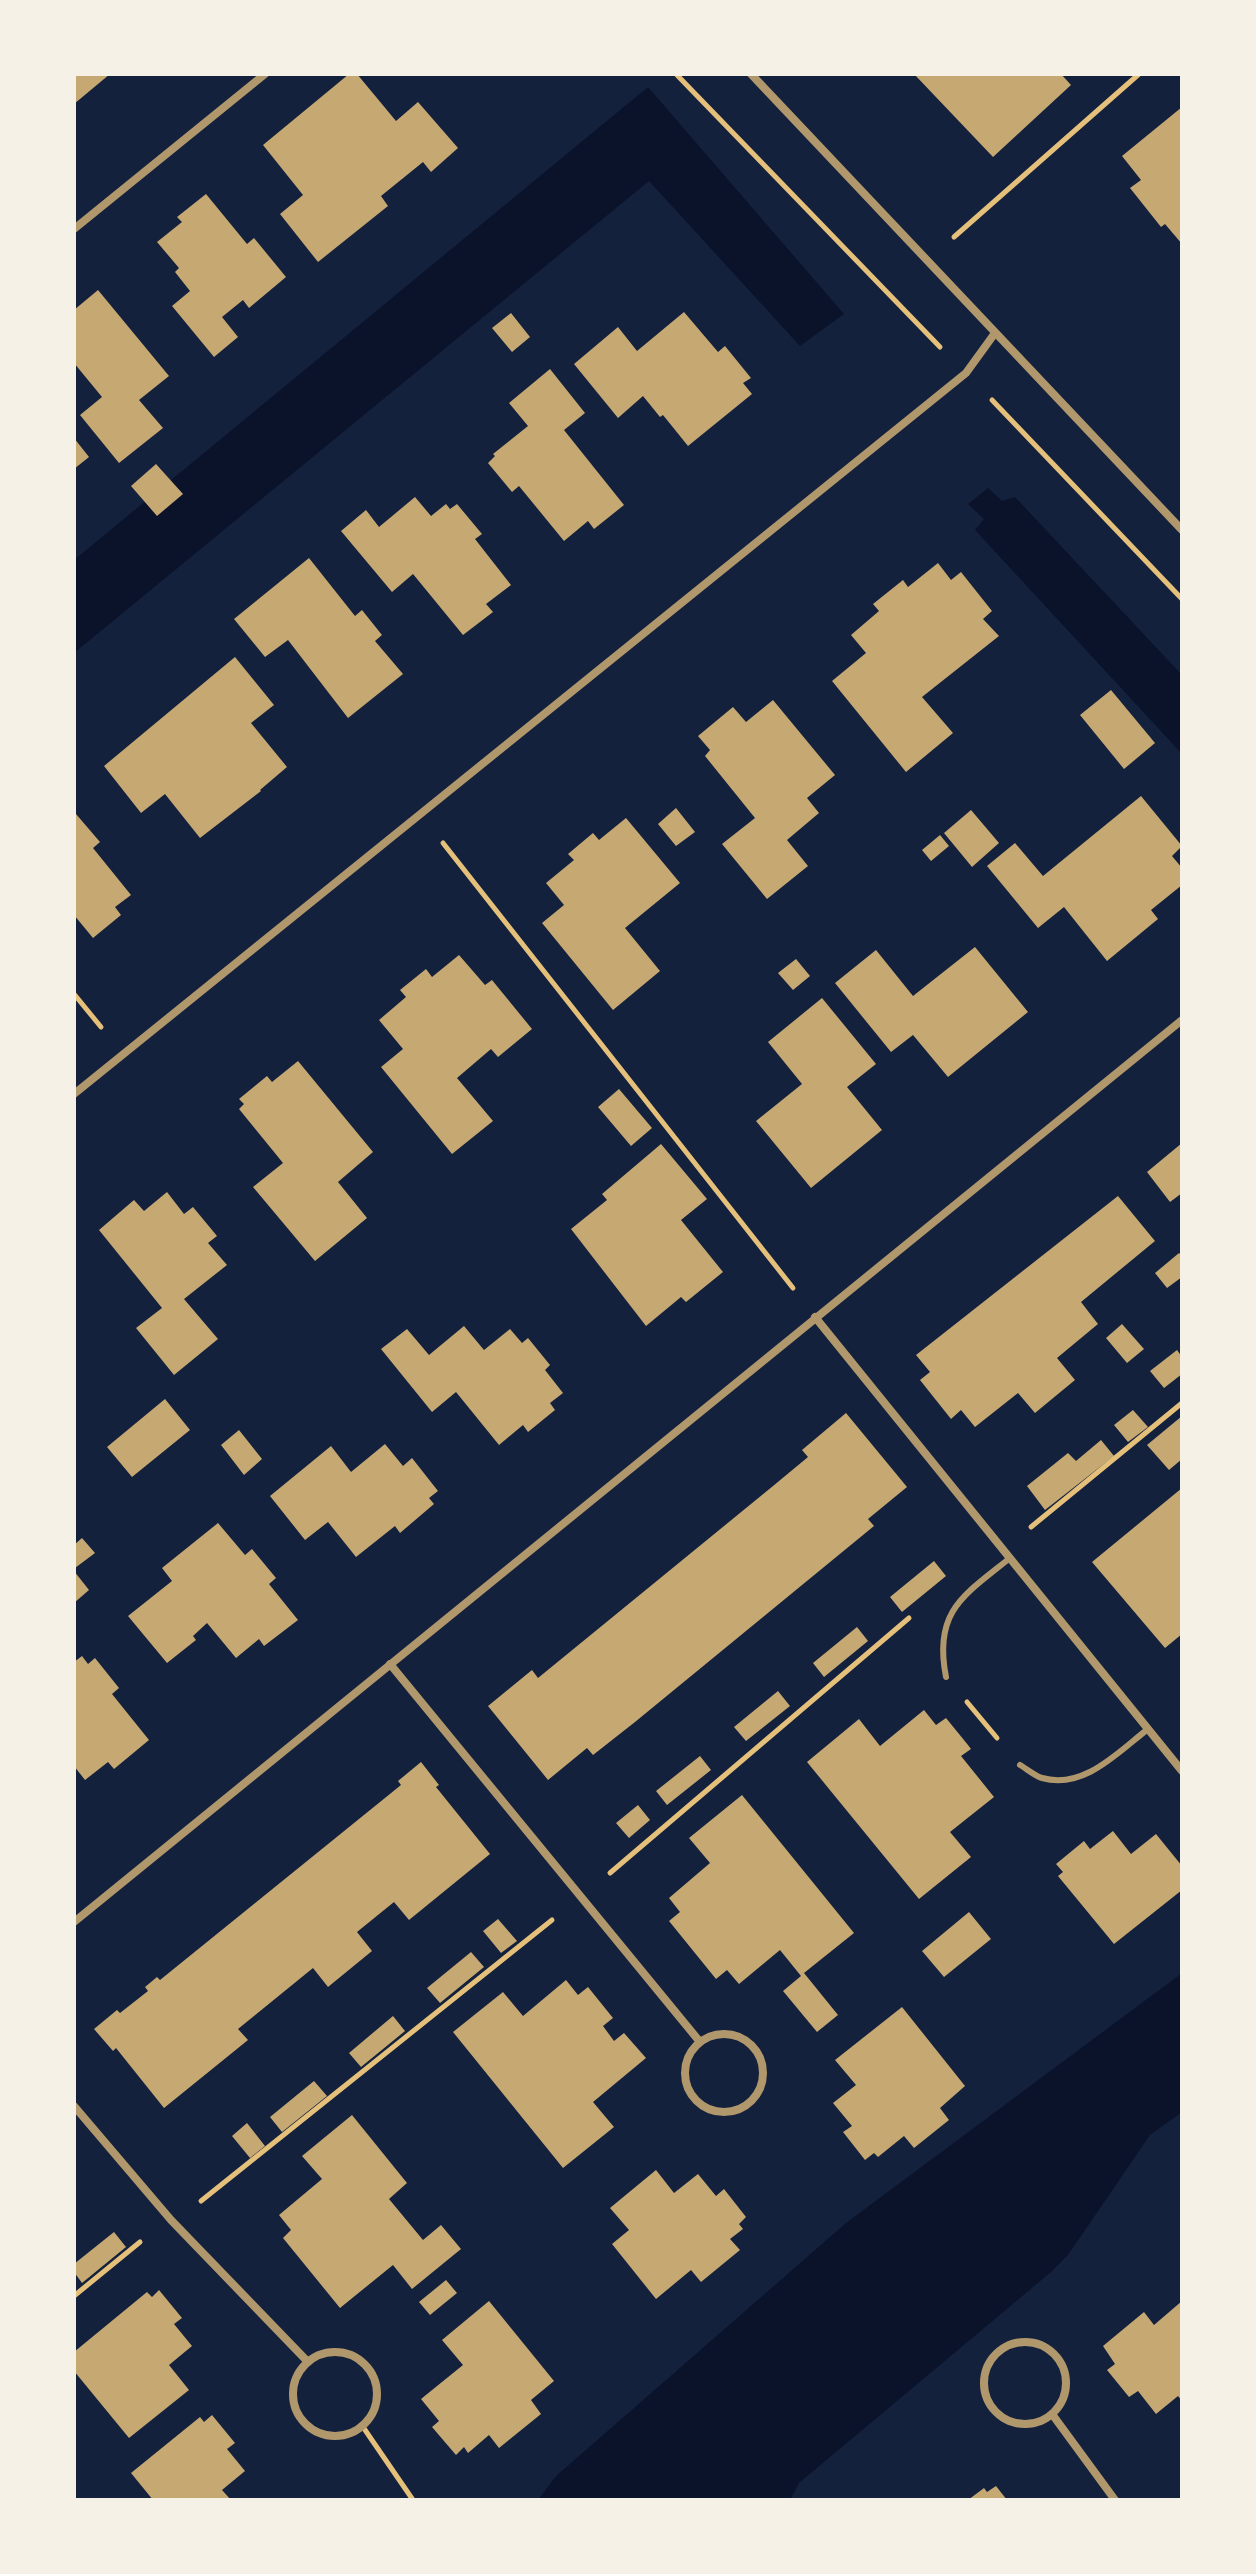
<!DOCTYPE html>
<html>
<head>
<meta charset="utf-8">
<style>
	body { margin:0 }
	#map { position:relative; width:1256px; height:2574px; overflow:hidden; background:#14213d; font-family:"Work Sans",sans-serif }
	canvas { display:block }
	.frame { position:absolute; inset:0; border:76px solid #f6f1e7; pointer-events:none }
</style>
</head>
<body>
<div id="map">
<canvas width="1256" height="2574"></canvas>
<div class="frame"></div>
</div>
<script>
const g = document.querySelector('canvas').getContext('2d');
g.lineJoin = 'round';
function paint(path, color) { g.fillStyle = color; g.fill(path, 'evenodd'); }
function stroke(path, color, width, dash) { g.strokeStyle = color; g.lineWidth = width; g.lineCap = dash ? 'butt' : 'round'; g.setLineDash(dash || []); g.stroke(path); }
paint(new Path2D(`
	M648,87l196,227 -44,32 -151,-165 -575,472v-93z
	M988,488l14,13 13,-4 167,178v79l-207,-224 9,-11 -16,-15z
	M1182,1973v139l-32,23 -82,120 -17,17 -252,211 -9,17h-252l18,-24 290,-253z`), '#0b132b');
paint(new Path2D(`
	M74,74h36l-36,30z
	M349,74h8l39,47 22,-19 40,46 -27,24 -8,-10 -42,34 7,10 -70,56 -38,-48 23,-19 -40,-50z
	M914,74h147l10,11 -78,72z
	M1182,107v137l-17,-20 -4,3 -31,-39 11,-8 -19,-24z
	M206,194l41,50 7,-6 32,39 -37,31 -6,-8 -21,17 16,20 -24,20 -42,-51 18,-15 -15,-19 4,-4 -22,-26 25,-20 -5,-5z
	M98,290l71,86 -30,24 24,28 -44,35 -39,-48 22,-18 -28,-34v-53z
	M684,312l34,40 7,-6 26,32 -8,5 9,11 -64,52 -25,-31 -3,2 -17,-21 -25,22 -44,-54 44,-37 19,24z
	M511,313l19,24 -18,15 -20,-24z
	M550,369l35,44 -21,17 60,75 -30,24 -6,-8 -24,20 -45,-55 -7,6 -24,-29 7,-7 -2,-2 35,-28 -19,-23z
	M74,438l15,19 -15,12z
	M156,464l27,30 -26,22 -26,-30z
	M415,497l16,19 15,-12 4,5 7,-5 25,30 -7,5 36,46 -25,19 7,8 -30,23 -50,-61 -21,18 -51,-61 25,-21 13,17z
	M309,558l46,58 7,-6 20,25 -7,6 28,33 -55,44 -60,-78 -23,17 -31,-38z
	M938,563l13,17 10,-8 31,39 -9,8 16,17 -77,61 31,36 -47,39 -74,-91 34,-28 -15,-18 28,-24 -6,-7 30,-24 5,7z
	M235,657l39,48 -23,18 36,44 -27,23 1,1 -61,47 -35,-44 -24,19 -37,-47z
	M1111,690l44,53 -31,26 -44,-54z
	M773,700l62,75 -28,23 12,15 -32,27 21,26 -41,33 -45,-55 33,-26 -50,-62 5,-6 -12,-14 35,-29 13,15z
	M1141,796l41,50 -10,10 10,12v17l-31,25 7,9 -51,42 -43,-54 -26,21 -51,-62 28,-23 28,33z
	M676,808l19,24 -19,14 -18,-22z
	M971,810l28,33 -27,24 -28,-34z
	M76,814l24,28 -7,6 38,47 -16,12 6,8 -28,23 -19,-23v-99z
	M626,818l54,65 -55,45 35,43 -47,39 -71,-87 22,-18 -18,-22 28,-23 -6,-6 25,-21 6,7z
	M940,835l9,11 -18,15 -9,-11z
	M975,947l53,65 -80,65 -35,-42 -22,17 -56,-69 41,-33 37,46z
	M459,955l26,30 7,-5 40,49 -34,28 -7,-8 -34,29 36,43 -41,33 -71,-87 22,-18 -24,-29 27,-23 -6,-7 26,-21 6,8z
	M796,959l14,17 -17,14 -15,-17z
	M822,998l54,66 -29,23 35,43 -71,58 -55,-67 46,-37 -34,-42z
	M298,1061l75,91 -35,30 29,36 -52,43 -62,-74 30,-24 -44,-54 5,-5 -5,-5 28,-23 5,6z
	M619,1089l33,39 -21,18 -33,-39z
	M1182,1143v50l-12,9 -23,-30z
	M661,1144l46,55 -26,21 42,52 -37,30 -5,-5 -35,29 -75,-97 36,-29 -5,-6z
	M167,1192l17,22 9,-7 24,29 -9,7 19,22 -43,34 34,40 -44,36 -38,-47 26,-20 -63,-78 35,-30 10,11z
	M1118,1196l37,45 -74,61 17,22 -41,34 18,22 -40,33 -17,-20 -43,34 -14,-17 -10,9 -31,-39 10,-8 -14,-17z
	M1179,1253l3,3v21l-15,11 -12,-15z
	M1122,1324l22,25 -17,14 -21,-25z
	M464,1326l20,24 26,-21 12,14 6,-5 22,27 -5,5 18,23 -13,10 5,7 -27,22 -5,-7 -24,20 -43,-53 -24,20 -51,-63 26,-20 22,26z
	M1177,1350l5,7v17l-18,14 -14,-17z
	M165,1399l25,31 -58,47 -25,-30z
	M1133,1410l15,17 -20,15 -14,-17z
	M846,1413l61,74 -39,32 6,7 -239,196 -42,33 -6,-7 -39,32 -60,-74 44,-36 6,8 235,-192 35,-29 -6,-7z
	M1182,1416v43l-13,11 -22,-25z
	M239,1430l23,29 -18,16 -23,-30z
	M1101,1440l13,16 -69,54 -18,-24 41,-33 8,8z
	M385,1444l18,22 9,-8 26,33 -9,7 5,6 -34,29 -5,-7 -39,31 -28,-35 -23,18 -35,-44 61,-50 20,26z
	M1182,1488v146l-17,14 -73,-86z
	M218,1523l27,32 7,-6 24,29 -7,6 29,36 -34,26 -5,-7 -23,19 -29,-35 -14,13 3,4 -29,23 -39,-47 44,-35 -10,-13z
	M82,1538l13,15 -20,15 -1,-23z
	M934,1561l12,15 -44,36 -12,-15z
	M74,1571l15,19 -15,13z
	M857,1627l11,14 -44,36 -11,-14z
	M82,1656l6,8 7,-6 24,30 -7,6 37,46 -35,29 -6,-7 -23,18 -11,-14v-104z
	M778,1691l12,15 -44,35 -12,-14z
	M924,1710l12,15 10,-7 22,27 3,4 -10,7 33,41 -44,35 21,25 -52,42 -112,-137 52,-43 21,27z
	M700,1756l11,14 -44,35 -11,-14z
	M421,1762l18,23 -3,2 54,67 -81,66 -15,-18 -37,30 15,19 -44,36 -15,-19 -75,61 10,11 -84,68 -48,-60 -3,3 -19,-22 23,-19 3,3 28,-22 -3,-4 12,-10 3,3 241,-195 -3,-4z
	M742,1795l112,138 -50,40 34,42 -21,17 -34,-41 18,-15 -21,-26 -41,34 -12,-14 -11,9 -47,-58 11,-9 -11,-14 41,-35 -21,-25z
	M638,1805l12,15 -21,18 -13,-15z
	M1113,1831l18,23 25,-20 26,32v24l-68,54 -56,-68 5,-4 -7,-8 28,-23 6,8z
	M969,1912l22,27 -47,38 -22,-26z
	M498,1919l19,22 -16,12 -18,-22z
	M471,1952l13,15 -44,36 -13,-15z
	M566,1980l12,15 10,-8 25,31 -10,8 11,15 10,-8 22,25 -53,44 21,25 -51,41 -110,-136 50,-40 20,24z
	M902,2007l63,79 -25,22 9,12 -35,28 -10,-12 -26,21 -4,-4 -9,7 -22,-28 9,-6 -19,-23 23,-18 -21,-25z
	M393,2016l12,15 -44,36 -12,-14z
	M314,2081l13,15 -45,36 -12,-15z
	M352,2115l55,68 -18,16 34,41 18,-15 20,24 -49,40 -19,-24 -53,43 -57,-70 8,-8 -12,-15 43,-36 -20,-23z
	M247,2123l18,23 -15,12 -18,-22z
	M656,2170l18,23 24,-19 18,22 8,-7 22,28 -7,7 4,5 -13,10 10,11 -39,32 -10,-12 -35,29 -44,-55 17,-14 -19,-22z
	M114,2232l12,15 -44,36 -8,-11v-8z
	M446,2280l11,13 -27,22 -11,-13z
	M159,2290l23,28 -8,6 18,22 -23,19 20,25 -60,48 -55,-67v-19l73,-60 5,5z
	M489,2301l65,80 -23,19 10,14 -42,34 -10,-13 -21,18 -4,-6 -8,8 -24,-28 7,-6 -18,-22 42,-34 -21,-25z
	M1182,2301v100l-4,-5 -22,18 -18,-23 -9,6 -22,-27 8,-6 -12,-18 41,-34 10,13z
	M212,2415l23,28 -8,6 18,22 -23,19 9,10h-78l-22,-27 69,-56 4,5z
	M996,2486l11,14h-39l16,-12 3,4z`), '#c6a872');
stroke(new Path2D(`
	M676,74l264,273
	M954,237l185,-163
	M992,400l190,199
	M443,843l350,445
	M74,994l27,33
	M1031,1527l151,-124
	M967,1702l30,36
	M610,1873l299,-255
	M201,2201l351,-281
	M74,2296l66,-54
	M363,2427l50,73`), '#e5c07b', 5);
stroke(new Path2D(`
	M946,1677c-13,-66 18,-82 64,-119
	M1020,1765c7,4 15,11 22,13 42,12 76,-26 106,-49`), '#b1986c', 6);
stroke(new Path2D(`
	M751,74l431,456
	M74,229l191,-155
	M74,1094l892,-721 29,-40
	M815,1317l367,454
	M390,1664l310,378
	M74,1922l1108,-902
	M685 2073a39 39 0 1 1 78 0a39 39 0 1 1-78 0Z
	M74,2106l97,114 137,142
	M984 2383a41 41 0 1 1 82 0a41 41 0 1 1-82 0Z
	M293 2394a42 42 0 1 1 84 0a42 42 0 1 1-84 0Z
	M1052,2414l63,86`), '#b1986c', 8);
</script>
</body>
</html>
